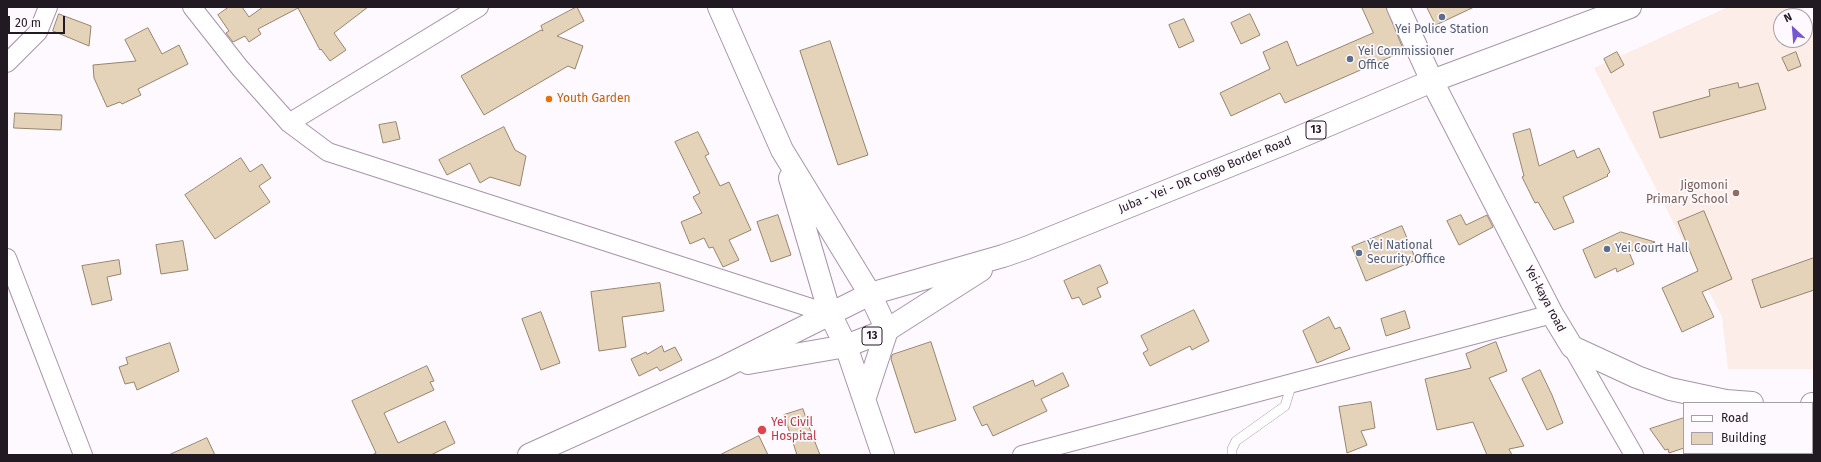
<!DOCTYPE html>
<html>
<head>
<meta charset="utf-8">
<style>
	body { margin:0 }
	#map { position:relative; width:1821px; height:462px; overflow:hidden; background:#fef9fe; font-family:"Fira Sans",sans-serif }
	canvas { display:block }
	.frame { position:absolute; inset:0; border:8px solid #211a22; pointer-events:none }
	.legend { position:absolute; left:1683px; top:402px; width:130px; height:52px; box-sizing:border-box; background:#fef9fe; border:1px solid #a6a0a6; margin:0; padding:5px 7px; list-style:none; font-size:12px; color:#211a22 }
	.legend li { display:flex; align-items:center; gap:8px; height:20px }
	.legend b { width:20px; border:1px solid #a6a0a6 }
	.north { position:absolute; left:1773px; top:8px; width:40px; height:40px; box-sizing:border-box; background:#fef9fe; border:1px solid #a6a0a6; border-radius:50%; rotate:334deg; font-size:11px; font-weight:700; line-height:16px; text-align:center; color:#211a22 }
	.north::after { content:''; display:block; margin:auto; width:14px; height:18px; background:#7557d1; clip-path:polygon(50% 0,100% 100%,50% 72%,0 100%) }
	.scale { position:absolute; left:8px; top:16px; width:57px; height:18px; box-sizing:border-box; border:2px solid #211a22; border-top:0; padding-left:5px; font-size:12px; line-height:14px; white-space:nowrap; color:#211a22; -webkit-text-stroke:3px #fef9fe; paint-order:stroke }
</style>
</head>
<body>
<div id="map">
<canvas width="1821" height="462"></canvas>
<div class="frame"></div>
<ul class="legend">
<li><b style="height:5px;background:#fff"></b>Road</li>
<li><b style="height:11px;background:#e5d3b9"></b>Building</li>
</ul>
<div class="north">N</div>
<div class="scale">20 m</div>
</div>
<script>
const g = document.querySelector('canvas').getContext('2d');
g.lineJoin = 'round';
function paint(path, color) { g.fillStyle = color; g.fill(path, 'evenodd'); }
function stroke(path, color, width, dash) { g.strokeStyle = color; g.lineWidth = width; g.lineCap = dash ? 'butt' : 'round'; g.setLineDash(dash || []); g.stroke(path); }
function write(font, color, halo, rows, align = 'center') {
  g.font = font + ' "Fira Sans",sans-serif'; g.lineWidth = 3.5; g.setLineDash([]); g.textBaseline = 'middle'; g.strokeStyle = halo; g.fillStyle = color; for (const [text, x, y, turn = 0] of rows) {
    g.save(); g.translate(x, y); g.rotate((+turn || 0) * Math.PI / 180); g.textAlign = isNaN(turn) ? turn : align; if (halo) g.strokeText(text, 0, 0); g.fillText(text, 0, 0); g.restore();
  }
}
paint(new Path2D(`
	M1728,7h74l12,28v334h-86l-6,-52 -128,-249zM1781,16h24v24h-24z`), '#fcede8');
const building = new Path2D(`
	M229,7h13l7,10 14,-10h105l-34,26 12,17 -16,11 -9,-12 -1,1 -22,-42 -40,21 3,5 -12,8 -4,-6 -12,6 -7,-9 3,-2 -11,-16z
	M577,7l7,14 -27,15 26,10 -8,23 -7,-3 -84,49 -23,-39 80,-46 2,1 -2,-5z
	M1362,7h24l18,44 -119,52 -5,-10 -49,23 -11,-23 50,-24 -7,-17 24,-11 10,25 76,-33z
	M1427,7h47l-38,18z
	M59,14l32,12 -2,20 -36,-15z
	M1250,14l10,21 -19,9 -10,-21z
	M1184,19l10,22 -15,7 -10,-23z
	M148,28l14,26 17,-9 9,19 -50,25 3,6 -19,9 -2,-2 -13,5 -13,-29 -1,-13 43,-4 -11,-21z
	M830,41l38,114 -30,10 -38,-114z
	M1617,52l7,13 -13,8 -7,-14z
	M1796,52l5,14 -13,5 -6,-13z
	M1738,83l1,5 19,-5 8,26 -106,29 -7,-26 57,-16 -1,-6z
	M15,113l47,2 -1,15 -47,-2z
	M396,122l4,17 -17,4 -4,-18z
	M504,127l11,23 11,6 -6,30 -30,-9 -10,6 -10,-20 -23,12 -8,-15z
	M1530,129l9,37 35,-16 3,8 22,-10 11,24 -3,3 1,1 -45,21 11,25 -20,8 -16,-28 -3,1 -13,-26 2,-1 -11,-42z
	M698,132l11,22 -4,2 15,30 9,-4 22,48 -22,10 10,20 -16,7 -10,-20 -4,1 -5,-10 -14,6 -9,-22 21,-9 -9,-16 7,-4 -25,-51z
	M241,158l9,14 12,-8 9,14 -12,8 11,16 -55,37 -30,-44z
	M1704,211l28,68 -30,13 12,25 -32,15 -20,-44 36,-17 -20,-49z
	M778,215l13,40 -20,7 -14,-40z
	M1461,215l5,10 21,-10 6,12 -34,18 -12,-24z
	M1402,226l14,34 -50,21 -14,-34z
	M1621,232l34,10 -26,10 5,12 -17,8 -1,-4 -21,10 -12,-28z
	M183,241l5,29 -27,4 -5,-29z
	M1814,258v32l-53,18 -9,-28z
	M119,260l2,14 -14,3 5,23 -20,5 -10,-39z
	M1100,265l8,18 -11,5 4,9 -18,8 -4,-8 -7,2 -8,-18z
	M660,283l4,28 -42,6 4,30 -27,4 -8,-59z
	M1194,310l15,31 -17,9 -2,-4 -40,20 -7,-13 5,-3 -7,-14z
	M1405,311l5,17 -24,8 -5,-17z
	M541,312l19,51 -19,7 -19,-51z
	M1329,317l6,12 5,-2 10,22 -33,14 -14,-32z
	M931,342l25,78 -41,13 -24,-74 1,-4z
	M1496,342l11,29 -18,7 35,68 -15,3 3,6h-25l-14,-33 -36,8 -12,-51 46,-11 -5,-14z
	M170,343l9,28 -42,19 -3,-8 -9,2 -6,-17 9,-3 -2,-6z
	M662,346l2,6 11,-5 7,13 -22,11 -3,-4 -18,9 -8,-17 15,-7 1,2z
	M427,366l7,15 -4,1 4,8 -50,23 14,30 47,-22 10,22 -24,12h-59l4,-2 -24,-52z
	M1540,370l12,25 11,28 -16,7 -25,-51z
	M1063,373l6,13 -28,13 6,12 -54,25 -6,-12 -5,2 -9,-19 60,-27 2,6z
	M1371,402l4,26 -14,3 6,14 -20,8 -8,-46z
	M803,409l5,15 12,31h-23l-13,-40z
	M1684,418v30l-15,5 -1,-4 -3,1 -15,-21z
	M759,436l9,19h-48z
	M207,438l8,17h-46z`);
paint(building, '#e5d3b9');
stroke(building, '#96856d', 1);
const service = new Path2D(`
	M1232,455v-6l4,-8 49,-35 7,-23`);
const minor = new Path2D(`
	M192,7l48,61 49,55 39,29 502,162
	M7,63l31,-31 10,-25
	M289,123l190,-116
	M7,258l76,197
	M1572,347l62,108
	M1022,455l530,-141`);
const tertiary = new Path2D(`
	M1398,7l34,74
	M846,346l37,109
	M865,397l22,-67`);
const primary = new Path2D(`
	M719,7l63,143 88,144 17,36
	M1432,81l120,233 20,33 65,30 33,12 56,12 26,2
	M790,178l40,136 16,32
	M748,363l98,-17 41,-16 94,-60
	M1812,404h2
	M529,455l193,-87 148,-74 133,-38 23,-8 262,-106 144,-61 198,-74`);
stroke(service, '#a894ab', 10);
stroke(minor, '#a894ab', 20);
stroke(tertiary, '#a894ab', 24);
stroke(primary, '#a894ab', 24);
stroke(service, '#fff', 9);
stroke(minor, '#fff', 18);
stroke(tertiary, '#fff', 22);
stroke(primary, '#fff', 22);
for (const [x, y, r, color] of [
	[1442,17,4,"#5c6f8a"],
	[1350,59,4,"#5c6f8a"],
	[549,99,4,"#e8710a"],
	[1736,193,4,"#8d6e63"],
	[1607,249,4,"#5c6f8a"],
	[1359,253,4,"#5c6f8a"],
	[762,430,5,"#e0444e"]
]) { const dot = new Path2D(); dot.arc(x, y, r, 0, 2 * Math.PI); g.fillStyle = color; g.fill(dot); stroke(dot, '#fef9fe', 1.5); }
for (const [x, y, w] of [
	[1316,130,20],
	[872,336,20]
]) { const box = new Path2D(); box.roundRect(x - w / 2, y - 9, w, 18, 3); g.fillStyle = '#fef9fe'; g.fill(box); stroke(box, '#211a22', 1); }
write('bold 11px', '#211a22', null, [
	["13",1316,130],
	["13",872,336]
]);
write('12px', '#4e5e75', '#fef9fe', [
	["Yei Police Station",1442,30,"center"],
	["Yei Commissioner",1358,52],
	["Office",1358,66],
	["Yei National",1367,246],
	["Security Office",1367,260],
	["Yei Court Hall",1615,249]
], 'left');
write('12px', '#c56008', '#fef9fe', [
	["Youth Garden",557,99]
], 'left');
write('12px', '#211a22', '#fef9fe', [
	["Juba - Yei - DR Congo Border Road",1205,175,-22],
	["Yei-kaya road",1545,299,62]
]);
write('12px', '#785e54', '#fef9fe', [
	["Jigomoni",1728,186],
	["Primary School",1728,200]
], 'right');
write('12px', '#be3a42', '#fef9fe', [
	["Yei Civil",771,423],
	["Hospital",771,437]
], 'left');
</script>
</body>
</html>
